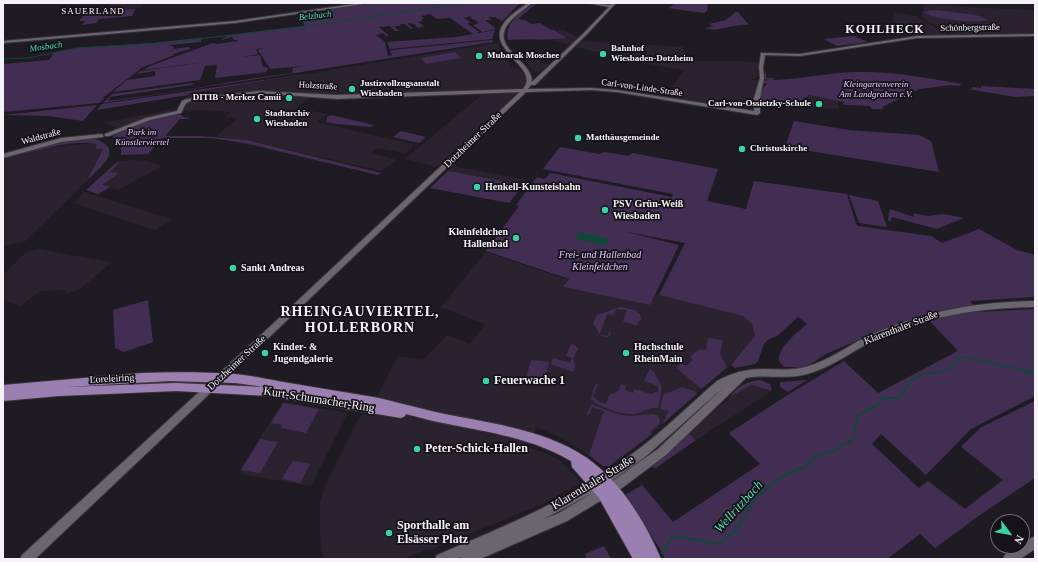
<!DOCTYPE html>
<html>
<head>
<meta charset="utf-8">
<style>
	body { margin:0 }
	#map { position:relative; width:1038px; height:562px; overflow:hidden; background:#1f1b23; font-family:"Times New Roman",serif }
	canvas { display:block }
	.frame { position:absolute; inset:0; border:4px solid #f5f3f8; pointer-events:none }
	.north { position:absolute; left:990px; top:514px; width:40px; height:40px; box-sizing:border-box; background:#161219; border:1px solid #6f6c72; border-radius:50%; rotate:122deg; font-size:11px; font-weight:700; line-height:16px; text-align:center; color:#f5f3f8 }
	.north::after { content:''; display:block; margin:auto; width:14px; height:18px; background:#39d4a5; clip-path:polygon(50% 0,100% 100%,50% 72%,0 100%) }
</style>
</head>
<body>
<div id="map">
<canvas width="1038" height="562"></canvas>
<div class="frame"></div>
<div class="north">N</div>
</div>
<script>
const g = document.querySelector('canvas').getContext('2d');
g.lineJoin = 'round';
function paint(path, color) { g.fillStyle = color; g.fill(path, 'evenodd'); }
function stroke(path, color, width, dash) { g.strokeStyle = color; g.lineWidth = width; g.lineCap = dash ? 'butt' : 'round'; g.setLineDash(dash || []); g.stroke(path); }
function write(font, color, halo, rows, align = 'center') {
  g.font = font + ' "Times New Roman",serif'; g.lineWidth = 3.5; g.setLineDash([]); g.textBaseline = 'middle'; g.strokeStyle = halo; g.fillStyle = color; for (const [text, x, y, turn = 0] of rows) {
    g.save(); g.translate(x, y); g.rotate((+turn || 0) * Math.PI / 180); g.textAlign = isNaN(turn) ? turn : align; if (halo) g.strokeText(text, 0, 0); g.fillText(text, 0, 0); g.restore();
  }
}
paint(new Path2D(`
	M112,3h30l-2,5 -35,2z
	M925,3l39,4 71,3v23l-81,2 -32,-17 -1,-2z
	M893,12l23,4 32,19 -31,1 -19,-11 -4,-4z
	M563,29l15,9 -6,6 -22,-3 17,-3 -10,-7z
	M582,41l101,6 4,14h55l17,2 -3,16h-7l9,2 -3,15h-1v13l-77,-10 6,-10 -11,-2 12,-17 -63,-10v-2l-46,-11z
	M497,43l9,14 -4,1 5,2 6,8 6,1 7,7 1,6 -5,6 -185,8 -22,-2 -19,14 32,6 -12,8 96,22v3l-7,6 -28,-5 -6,5 26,7 -15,11 -134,-31 -33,-3 23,-19 -13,-1 6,-5 -28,-2 -20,1 6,-18z
	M521,55l22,3 -4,5 11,1 -7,6 -9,2z
	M515,92l2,1 -80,74 -32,-8 79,-66z
	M808,95l30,5v9l-39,-2 4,-8z
	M179,108l-1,3 -57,18 -19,-6z
	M93,143l5,1 -3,4h8l-15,30 1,1 -65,63 -21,4v-88l45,-10z
	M135,160l11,1 16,5 -44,24 -17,-5 4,-3 4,-10 11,-11z
	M453,166l74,14 -4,5 -75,-14z
	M84,192l3,1 84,26 -16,11 -81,-27z
	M38,249l67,12 7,1 -32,27 -14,5 -1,-4 -24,1 -21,15 -17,-7v-24l19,-19 6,-4z
	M486,252l82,28 -5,7 87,18 5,-11 88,22 9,8 3,12 -24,29 -34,28 -42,38 -20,17 -26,18h-6l-28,-20 -22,-12 -17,-7 -9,20 18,6 14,7 21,20v4l-40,21 -107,44 -8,1 -23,9h-79l-3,-22v-34l5,-17 34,-68 4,-3h5l30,-59 25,4 24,-25 23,9 14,-18 1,-2 -44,-17z
	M751,385l19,6 -1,2 -73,47 -7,-7 41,-36z
	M283,402l65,11 -37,73 -70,-12 -1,-4z`), '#2a232f');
paint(new Path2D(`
	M374,3h148l-5,3 -15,15 -7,-4h-7l4,3h-7l11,9 -14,3 -9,-7 6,-2 -9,-6 1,-1 -14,4 7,-2 7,5h-4l12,9 -4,2 20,-4 -3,9 -102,10 -3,-7 69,-5 17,-3 -23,-16 -13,1 -7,-5 -9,2 3,2 -3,1 2,2 -5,1 6,4 -6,2 -4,-4 -7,-1 6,6h-2l-7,-5h-4l1,2h-7l5,5h-4l-5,-5 -11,1 10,9h-3l-3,-3 -7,2 9,7 3,14 4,-1 -2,-4 2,-1 100,-10 1,2 -390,61 9,-9 82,-11 -2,2 -82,12 -2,4c61,-7 121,-20 183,-28l-1,1h2l1,-6 12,-2 -35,3 -12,-19 6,-2 -8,1 2,5 -16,3 18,-2 3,12h4l1,3h-2l1,2 -52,6 2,-13 -12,1 -5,14 -87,12 14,-12 28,-4v-5l-18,3 4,-3 64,-9 -62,8 7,-4 63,-23 4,1 21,-3 -1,-1h-3l-2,-3 -11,3 7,-5 77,-9 -5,-9 26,-3 -1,-4z
	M535,3h2l-19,16 7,1 7,4 8,-1 11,7h3l13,8c-20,3 -39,0 -59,2 -4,-18 14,-28 27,-37z
	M676,3h32l-1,8 -3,2c-13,-2 -24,-3 -36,-5z
	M135,9l-3,7 -33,3 -3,4 -14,2 3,-4h-6l5,-6 13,-3 1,-1z
	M935,10l41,5 12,5c-8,4 -58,-1 -65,-8z
	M736,12h2l11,13c-18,-2 -28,8 -44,3l8,-2 -4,-2 17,-4z
	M226,35l-25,3v4l-32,3 5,2 -1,2 16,-2 1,2 -17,5 1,1 -31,12 -38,29 -2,1 2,1 -6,5 -96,9v-48l46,-4 5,-7 -7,1 32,-6 73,-5z
	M854,36l14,6 -31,4 -13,-7z
	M455,52l6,6 -35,6 -5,-6z
	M764,72l2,2v4h7v2c28,-1 55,-7 83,-8 35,-1 71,6 106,12l-3,2 -8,-1 -32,4 -37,18 1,2h-11l-2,-3 -26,-1 -1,-1 1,-2 -35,-7 -6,4 -4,8 -36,-6 -4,-2 2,-10h2l4,-6 -4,1 1,-3 5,-1 -5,-1z
	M311,73l-122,20 -1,2 -91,15 5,-6z
	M981,86l54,3v7l-20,1 -47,-8h4v-2l9,1z
	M97,105l-14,16 -35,-5 -45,-1z
	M178,113l8,5 2,-1 1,2h-9l-15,17h36l46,4 134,33 -3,2 -134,-32 -33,-5h-48l-15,16 -27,1v-7l-8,-12c19,-13 43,-18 65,-23z
	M331,115l43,10 -3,2 -34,-3 -11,-2 1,-5z
	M794,121l55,9 70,5 12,6 8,31 -154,-25z
	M401,131l25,6 -7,6 -26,-6z
	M92,138c33,10 12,26 -3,41l-1,-1 15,-29 -8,-1 2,-4c-27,-6 -67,10 -94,14l57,-16z
	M560,147l39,7 6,-2 23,4 4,-3 86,16 -11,32 39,8 8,-28 93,13 9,30 2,2 73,10 11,7 37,-14 38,21 18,5v42l-65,4 9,11 56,-3v87l-64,33 -45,46 -45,-41 -9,10 47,44 9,-7 37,28 38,-29 -42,-33 19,-19 55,-27v77l-58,39 -42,31 -15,-14 -33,25h-222l-5,-10 -35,-54 17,-10 31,37 87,-58 -31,-31 57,-37 58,-35 34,32 80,-42 -34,-36 -43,15 -55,24 -17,11 -7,2h-18l-5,-6c-1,-15 18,-28 28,-37l-9,-7 -21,19 -8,3 -5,5 -6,17 -3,3 -20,4 -4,-3 24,-29 -3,-12 -9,-8 -84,-21 26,-52 -63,-12 57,14 -29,60 -87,-18 6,-8 -83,-28 33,-45 -3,-1 21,-28 8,2 5,-6 122,24 1,-3 -130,-25z
	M120,161l-10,11 9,1 -17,12 8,2 -12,7 -12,-4 31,-28z
	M448,171l75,14 -14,18 -79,-15z
	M849,195l29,6 9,26 -28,-4z
	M890,209l24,8v-4l13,3 16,-2 21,4 -27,11 -45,-12 -2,5 -2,-3z
	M148,300l5,42 -29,10 -9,-4 -2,-38z
	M620,307l15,3 5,4 1,5 -5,7 -6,-3 -7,-1 4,-12 -11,-1 -3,6 -6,-1 -7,19 1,2 7,1 1,-5 2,1 -1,4 -3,1 -6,-1 -8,-13 4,-8z
	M708,338l15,2 -3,14 7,13 -23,20 -3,1 -25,-20 5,-5 5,3 7,-6 -3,-3 9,-8 7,1z
	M571,344l4,1 3,4 -5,10 2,6 -2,7 -22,-8 2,-6 17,5 2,-5 -6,-2z
	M531,360l18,2 -5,23 -19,-3z
	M650,369l4,3 8,15 -4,21c-9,-2 -15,5 -24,6 -11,1 -36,-7 -43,-15l5,-15h2l-5,12 6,6 7,2 3,-9 9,-4 3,-7 5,2 -1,4 8,3 1,-4 17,5 7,-3v-5l-14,-5z
	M761,380l9,4 2,7 -21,-6 -21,12c8,-11 17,-16 31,-17z
	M807,380l-19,12 -8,-5v-5z
	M682,387l12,4 3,3 -43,37 8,-7 7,-13 -9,-2 3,-14z
	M283,403l36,6 -13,24 -25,-5 1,-3 -11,-2z
	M591,404c12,4 26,12 39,12 10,0 18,-3 28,-1l2,6 -1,3 -9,8 2,2 -43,32h-6l-14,-11 15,-44 -12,-4 -3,8 -2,-1z
	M688,433l8,7 -40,28 -5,-1z
	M260,439l18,3 -18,31 -19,-3z
	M293,461l17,3 -10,19 -18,-4z
	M604,546l7,13h-24l-2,-5z`), '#432e53');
paint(new Path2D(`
	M579,232l30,7 -3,7 -31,-8z`), '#0f4837');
stroke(new Path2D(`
	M165,43l141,-17 161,-23
	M3,59l25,-1 49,-10 86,-5`), '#0f4837', 1);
stroke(new Path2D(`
	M1024,372l11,3
	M907,387c7,-16 29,-12 42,-19 4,-2 8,-8 11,-11 26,2 49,13 75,14`), '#0f4837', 1.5);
stroke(new Path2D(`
	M662,553l9,-15 10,-1 37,7 19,-15 12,-21 11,-13 21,-18 26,-11 6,-9 24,-7 3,-4 9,-4 5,-5 1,-13 3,-8 7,-5 12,-5 5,-8h15l8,-7 2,-5`), '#0f4837', 2);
const secondary = new Path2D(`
	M361,3h9l-135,20 -232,20v-2l232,-20z
	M528,3h4c-8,7 -17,12 -24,21 -18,24 25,37 24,58l51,-48 26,-27 -21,-4 22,2 2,-2h4l-29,31 -52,51h-4l-3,4 63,-1 26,2 137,21v-13l6,-20 -1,-11 2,-14 39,1 117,-18 118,-2v2l-118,2 -117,18 -35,-1 -2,12 1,11 -4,20v15l-3,2 -140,-23 -26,-2 -65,2 -244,233 -247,234h-15l2,-4 254,-234 244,-229 -183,7 -78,-6 -69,8 -4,2 -5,10 -31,7 -41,16h-4v-2l41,-16 31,-7 5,-10 5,-2 72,-8 78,4 186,-6c17,-19 -28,-35 -23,-58 3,-12 18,-21 28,-28z
	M101,134l2,1v2l-42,5 -58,16v-4l58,-16z
	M1035,301v6c-58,1 -107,9 -160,33 -23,11 -44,28 -68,34 -20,6 -41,0 -61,4l-80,77 -44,33 -55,33 -87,38h-20l1,-2 -5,2h-21l2,-4c69,-29 139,-58 199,-104 29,-21 54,-47 81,-70 14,-8 29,-12 46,-12 14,0 28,2 42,-2 22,-5 44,-22 65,-32 56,-24 105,-33 165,-34zM726,385l-68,64 -44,31 -55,33 -15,6 54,-29 46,-32z
	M1035,536v13l-15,10h-17c2,-7 12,-13 19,-13v-3z`);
const primary = new Path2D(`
	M142,373c31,-1 62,-1 93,1 21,2 40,7 60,10 28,5 56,9 84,14 17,4 35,9 52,13 53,12 110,16 156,47 34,24 58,63 74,101h-28l-34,-61 -27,-31 -1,-6c-42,-25 -91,-30 -138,-40 -9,-2 -18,-5 -27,-7l-1,2 -4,2 -132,-22 -93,-5 -117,5 -56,5v-16zM170,381l65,2 30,4 -89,-4 -111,4z`);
stroke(secondary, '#38353b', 2);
stroke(primary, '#38353b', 2);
paint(secondary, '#6a656e');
paint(primary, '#9c7fb1');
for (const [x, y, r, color] of [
	[603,54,4,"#39d4a5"],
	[479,56,4,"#39d4a5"],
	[352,89,4,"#39d4a5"],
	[289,98,4,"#39d4a5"],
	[819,104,4,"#39d4a5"],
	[257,119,4,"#39d4a5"],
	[578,138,4,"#39d4a5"],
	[742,149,4,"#39d4a5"],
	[477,187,4,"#39d4a5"],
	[605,210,4,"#39d4a5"],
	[516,238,4,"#39d4a5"],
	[233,268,4,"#39d4a5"],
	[265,353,4,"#39d4a5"],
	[626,353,4,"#39d4a5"],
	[486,381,4,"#39d4a5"],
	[417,449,4,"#39d4a5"],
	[389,533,4,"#39d4a5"]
]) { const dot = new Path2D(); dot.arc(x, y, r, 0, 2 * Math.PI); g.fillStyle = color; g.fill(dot); stroke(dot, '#161219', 1.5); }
g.letterSpacing = '1px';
write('9px', '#f5f3f8', '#161219', [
	["SAUERLAND",93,12]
]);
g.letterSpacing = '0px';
write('italic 9px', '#51dfb1', '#161219', [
	["Belzbach",315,16,-7],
	["Mosbach",46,47,-8]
]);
write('9px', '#f5f3f8', '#161219', [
	["Schönbergstraße",970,28,-1],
	["Holzstraße",318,86,3],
	["Carl-von-Linde-Straße",642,88,8],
	["Waldstraße",41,137,-15]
]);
write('bold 9px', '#f5f3f8', '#161219', [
	["Bahnhof",611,49],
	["Wiesbaden-Dotzheim",611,59],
	["Mubarak Moschee",487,56],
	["Justizvollzugsanstalt",360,84],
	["Wiesbaden",360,94],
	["DITIB - Merkez Camii",281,98,"right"],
	["Carl-von-Ossietzky-Schule",811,104,"right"],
	["Stadtarchiv",265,114],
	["Wiesbaden",265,124],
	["Matthäusgemeinde",586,138],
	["Christuskirche",750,149]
], 'left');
write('italic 9px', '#e6c6fe', '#161219', [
	["Kleingartenverein",876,85],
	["Am Landgraben e.V.",876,95],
	["Park im",142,133],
	["Künstlerviertel",142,143]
]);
write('10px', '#f5f3f8', '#161219', [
	["Dotzheimer Straße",473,140,-44],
	["Klarenthaler Straße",901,328,-21],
	["Dotzheimer Straße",237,363,-43],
	["Loreleiring",112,379,-3]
]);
write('bold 10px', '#f5f3f8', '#161219', [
	["Henkell-Kunsteisbahn",485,187],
	["PSV Grün-Weiß",613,204],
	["Wiesbaden",613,216],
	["Kleinfeldchen",508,232,"right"],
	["Hallenbad",508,244,"right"],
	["Sankt Andreas",241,268],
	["Kinder- &",273,347],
	["Jugendgalerie",273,359],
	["Hochschule",634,347],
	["RheinMain",634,359]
], 'left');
write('italic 10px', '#e6c6fe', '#161219', [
	["Frei- und Hallenbad",600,255],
	["Kleinfeldchen",600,267]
]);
g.letterSpacing = '1px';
write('bold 12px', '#f5f3f8', '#161219', [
	["KOHLHECK",885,30]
]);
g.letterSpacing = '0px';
write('bold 12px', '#f5f3f8', '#161219', [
	["Feuerwache 1",494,381],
	["Peter-Schick-Hallen",425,449],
	["Sporthalle am",397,526],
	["Elsässer Platz",397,540]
], 'left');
write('12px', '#f5f3f8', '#161219', [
	["Kurt-Schumacher-Ring",319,400,9],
	["Klarenthaler Straße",593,483,-31]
]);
write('italic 13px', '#51dfb1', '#161219', [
	["Wellritzbach",739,507,-48]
]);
g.letterSpacing = '1px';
write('bold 14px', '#f5f3f8', '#161219', [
	["RHEINGAUVIERTEL,",360,312],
	["HOLLERBORN",360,328]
]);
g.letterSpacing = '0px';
</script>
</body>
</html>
